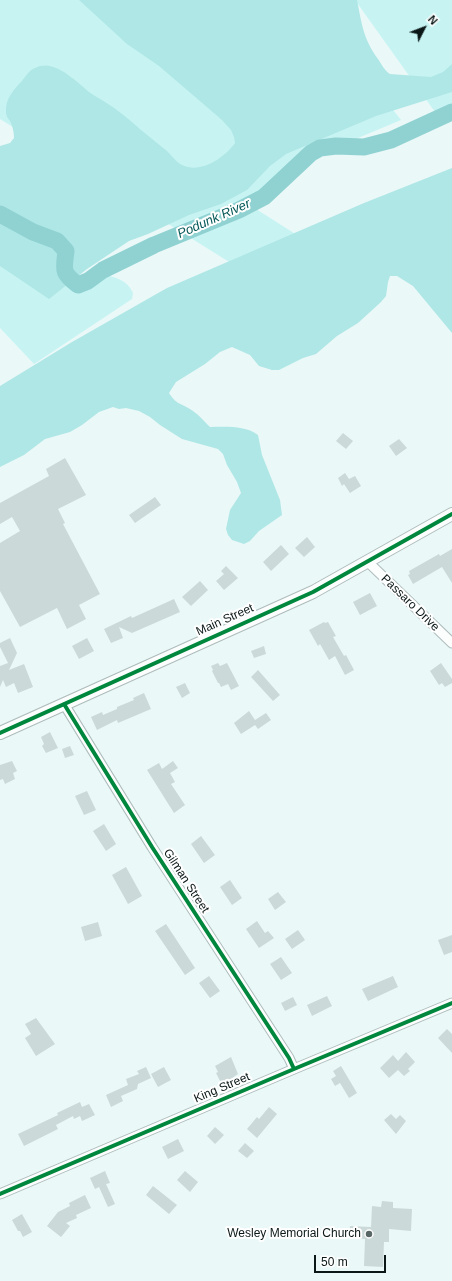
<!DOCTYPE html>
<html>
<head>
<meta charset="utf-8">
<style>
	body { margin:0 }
	#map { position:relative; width:452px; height:1281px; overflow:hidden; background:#eaf8f8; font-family:Arial,sans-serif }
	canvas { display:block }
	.north { position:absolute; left:404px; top:8px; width:40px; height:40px; -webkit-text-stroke:3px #fff; paint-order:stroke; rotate:48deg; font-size:11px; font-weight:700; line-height:16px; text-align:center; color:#0b1717 }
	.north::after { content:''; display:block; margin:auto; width:14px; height:18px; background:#0b1717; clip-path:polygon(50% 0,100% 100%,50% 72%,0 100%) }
	.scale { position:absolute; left:314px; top:1255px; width:72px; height:18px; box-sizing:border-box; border:2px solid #0b1717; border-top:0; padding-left:5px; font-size:12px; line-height:14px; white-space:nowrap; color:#0b1717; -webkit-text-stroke:3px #fff; paint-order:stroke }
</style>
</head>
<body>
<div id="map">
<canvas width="452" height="1281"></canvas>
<div class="north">N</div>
<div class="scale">50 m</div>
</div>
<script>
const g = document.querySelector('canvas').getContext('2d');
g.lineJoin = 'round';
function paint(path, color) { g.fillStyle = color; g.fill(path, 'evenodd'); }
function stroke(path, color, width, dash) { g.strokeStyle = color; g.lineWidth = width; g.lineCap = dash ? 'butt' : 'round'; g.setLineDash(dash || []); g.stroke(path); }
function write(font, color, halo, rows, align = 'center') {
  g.font = font + ' Arial,sans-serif'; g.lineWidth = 4; g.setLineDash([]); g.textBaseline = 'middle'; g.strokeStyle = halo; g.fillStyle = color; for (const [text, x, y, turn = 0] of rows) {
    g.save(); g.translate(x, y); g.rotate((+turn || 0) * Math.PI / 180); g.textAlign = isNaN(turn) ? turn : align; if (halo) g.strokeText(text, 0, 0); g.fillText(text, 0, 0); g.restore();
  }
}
paint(new Path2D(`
	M0,0h308l93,120 -43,18c-11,3 -23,1 -33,5 -19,8 -31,25 -45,38 -11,9 -23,14 -35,21l126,80 -60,31 -311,-194z
	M355,0h97v106l-17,6z
	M0,217l76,64c7,0 12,-4 19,-5 15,-2 32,3 38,17l-1,6 -98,65 -34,-36z`), '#c7f4f3');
paint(new Path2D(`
	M79,0h278c5,25 6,38 21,59 4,6 6,11 12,15l41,3 12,-5 9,-8v28l-76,24 -90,38 -16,12 -23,24 -26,14 -32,11 -41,19 -19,7 -42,28 -38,30 -49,-33v-120l10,-3 4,-5c0,-5 -1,-10 -3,-15 -2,-4 -5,-6 -5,-11 -1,-13 8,-23 16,-31 4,-5 7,-11 13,-13 20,-11 43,16 57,26 4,3 9,5 13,8 13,8 25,18 36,28 9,7 17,14 26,21 7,7 11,14 21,16 17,4 38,-11 47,-24l-1,-6 -3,-7 -9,-10 -63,-54 -32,-22z
	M452,168v165l-39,-47 -16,-10h-7l-2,6 -2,14 -5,6 -23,21 -21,13 -21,18 -13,4 -24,12h-7l-13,-4 -9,-11 -18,-8 -12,5 -15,12 -29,18 -7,11c7,11 11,10 21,16 7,4 14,12 20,18 16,0 34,-2 48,8l4,20 18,45 2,15 -23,16 -9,10 -6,3 -12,-4 -4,-5 -2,-6 4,-19 11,-17 -4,-11 -10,-17 -4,-11 -5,-5 -36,-10 -22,-14 -10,-8 -11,-6 -13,-3 -7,1 -6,-2 -14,5 -17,13 -12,7 -25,7 -21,16 -24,12v-81l72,-44 95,-54 197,-85z`), '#afe7e6');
stroke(new Path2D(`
	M0,214l33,18 24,9 9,10c-2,19 -5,21 12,34l10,-4 15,-11 51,-25 85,-35 25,-13 47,-44 9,-5 16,-2 28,1 27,-7 61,-28`), '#90d2d2', 17);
paint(new Path2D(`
	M343,433l10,8 -7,8 -10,-8z
	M399,439l8,9 -11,8 -7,-10z
	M65,458l21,37 -28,14 7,14 -2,1 37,70 -21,11 7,14 -19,10 -10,-21 -37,19 -20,-36v-48l20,-12 -8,-14 -12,7v-21l49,-27 -3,-7z
	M345,473l4,6 6,-3 6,10 -11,7 -6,-9 -2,2 -4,-8z
	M155,497l6,8 -26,18 -6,-8z
	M307,537l8,10 -11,10 -9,-9z
	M281,545l8,9 -18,17 -8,-9z
	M452,549v34l-10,-16 -29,17 -5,-9 2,-1 -1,-3 30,-17 1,2z
	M226,566l12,12 -14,12 -8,-9 8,-7 -3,-3z
	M200,581l8,9 -17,16 -9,-9z
	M370,593l7,13 -17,9 -7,-13z
	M174,599l6,13 -48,21 -13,-6 4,11 -12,5 -7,-14 27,-13 1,2z
	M324,622l1,1 3,-1 8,14 -3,1 11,19 2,-1 8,15 -9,5 -10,-19 -6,4 -9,-16 -2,2 -9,-16z
	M10,638l7,15 -8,17 15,-6 9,23 -15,6 -4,-10 -8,4 -3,-7 -3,7v-21l8,-3 -8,-16v-4z
	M87,638l7,13 -15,8 -7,-13z
	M264,646l2,8 -12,4 -3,-7z
	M218,663l2,3 7,-3 12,23 -8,4 -3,-6 -7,3 -2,-4h-1l-6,-12 1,-1 -2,-4z
	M441,663l11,16v4l-7,4 -3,-4 -3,2 -9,-14z
	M258,670l22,25 -7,6 -22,-24z
	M185,683l5,10 -8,5 -6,-11z
	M144,693l7,16 -33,14 -1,-3 -20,10 -6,-13 11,-5 1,3 14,-6v-2l17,-7 -1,-2z
	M249,711l6,9 11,-7 5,7 -13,9 -3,-4 -14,9 -7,-11z
	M50,732l8,16 -12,5 -4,-7 2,-2 -3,-7z
	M70,746l4,9 -9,3 -3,-9z
	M12,761l5,10 -4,2 2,6 -10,5 -2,-5 -3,1v-15z
	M173,761l5,7 -8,5 5,9 -4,2 14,21 -11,8 -27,-43 12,-7 3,6z
	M87,791l9,19 -12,5 -9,-19z
	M104,824l12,20 -10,7 -13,-20z
	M201,836l14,19 -11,8 -13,-19z
	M126,867l16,29 -14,8 -16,-29z
	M230,880l12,18 -10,7 -12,-18z
	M278,892l8,10 -11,8 -7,-11z
	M257,921l8,12 3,-2 6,7 -15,10 -13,-19z
	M98,922l4,14 -17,5 -4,-14z
	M166,924l29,44 -10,7 -30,-44z
	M298,930l7,10 -13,9 -7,-10z
	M452,935v17l-8,3 -6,-15z
	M281,957l11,16 -11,7 -11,-16z
	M209,976l11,15 -10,7 -11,-15z
	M393,976l5,11 -30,14 -6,-12z
	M327,996l5,10 -20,10 -5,-11z
	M293,997l4,8 -12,6 -4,-8z
	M36,1018l19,26 -19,12 -11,-18 6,-4 -6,-10z
	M447,1029l5,5v19l-14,-15z
	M406,1052l9,10 -7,7 2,2 -6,5 -6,-6 -9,8 -9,-10 13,-13 5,6z
	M231,1057l7,17 -16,11 -6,-12 2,-1 -3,-6z
	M341,1066l16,27 -8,5 -9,-15 -5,3 -4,-7 5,-3 -3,-5z
	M146,1067l5,11 -13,6 -1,5 -16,7 2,5 -12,6 -5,-12 22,-10 -2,-6 13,-5 -2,-3z
	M164,1067l7,13 -13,7 -7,-13z
	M80,1102l2,5 7,-3 6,11 -13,6 -2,-5 -6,3 -1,-3 -17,9 2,4 -34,17 -6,-12 40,-19 -1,-2z
	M269,1107l8,7 -20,24 -10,-9 10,-12 2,2z
	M391,1114l5,5 4,-4 6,6 -10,13 -12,-14z
	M215,1127l9,8 -9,9 -8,-8z
	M178,1139l6,12 -16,8 -6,-12z
	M245,1143l9,8 -7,7 -9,-7z
	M105,1171l5,12 -4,1 9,20 -7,3 -9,-20 -4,2 -5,-11z
	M185,1171l13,11 -8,10 -13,-12z
	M153,1186l24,19 -8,9 -23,-19z
	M85,1195l6,13 -15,7 1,3 -11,5 4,3 -9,11 -14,-11 11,-14 12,-6 -1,-3z
	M382,1201l11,1v6l19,1 -1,22 -22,-2v13h-5l-1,25 -19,-1 1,-27 -16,-1 1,-12 21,1 1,-21 9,1z
	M22,1214l10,18 -9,5 -3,-6h-2l-6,-11z`), '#ccd9d9');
const minor = new Path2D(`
	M368,562l84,81
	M64,704l88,143 137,211 5,11
	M0,1194l294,-125 158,-66`);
const tertiary = new Path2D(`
	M0,733l313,-141 139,-78`);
stroke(minor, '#afbcbc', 11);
stroke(tertiary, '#afbcbc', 14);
stroke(minor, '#fcfefe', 9);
stroke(tertiary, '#fcfefe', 12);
stroke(new Path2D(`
	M64,704l88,143 137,211 5,11
	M0,733l313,-141 139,-78
	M0,1194l294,-125 158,-66`), '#00873e', 4);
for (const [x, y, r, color] of [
	[369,1234,4,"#596666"]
]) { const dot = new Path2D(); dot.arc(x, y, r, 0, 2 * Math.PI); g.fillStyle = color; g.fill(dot); stroke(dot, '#fff', 1.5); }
write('12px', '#0b1717', '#fff', [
	["Passaro Drive",410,603,44],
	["Main Street",225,620,-24],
	["Gilman Street",186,881,57],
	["King Street",222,1088,-23]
]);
write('12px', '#0b1717', '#fff', [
	["Wesley Memorial Church",361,1234]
], 'right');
write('italic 13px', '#065858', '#fff', [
	["Podunk River",214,219,-24]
]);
</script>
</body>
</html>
